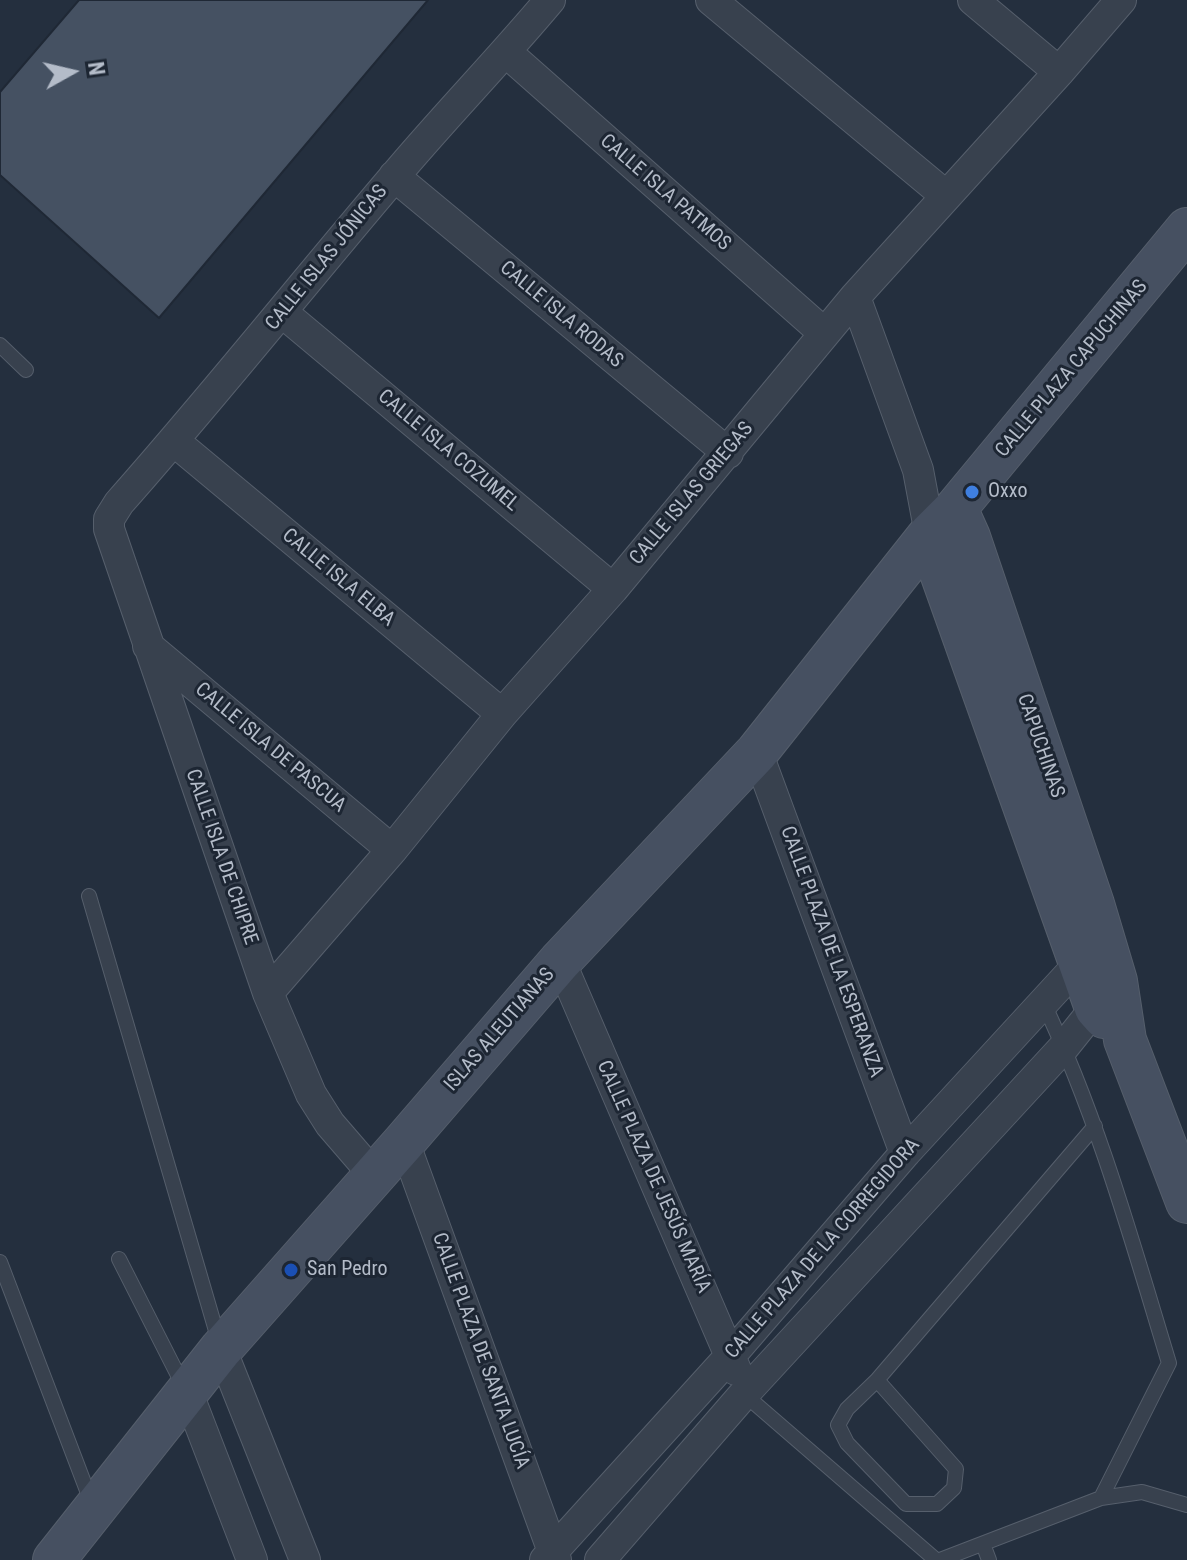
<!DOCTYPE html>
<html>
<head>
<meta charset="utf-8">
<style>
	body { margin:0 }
	#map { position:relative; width:1187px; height:1560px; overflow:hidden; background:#242f3e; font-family:"Roboto Condensed",sans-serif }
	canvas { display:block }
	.north { position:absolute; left:32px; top:32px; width:80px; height:80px; -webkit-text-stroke:6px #1d2633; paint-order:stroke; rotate:82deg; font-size:22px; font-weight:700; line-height:32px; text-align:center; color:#b4bcc9 }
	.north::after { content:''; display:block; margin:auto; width:28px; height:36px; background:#b4bcc9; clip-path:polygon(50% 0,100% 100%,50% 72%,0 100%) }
</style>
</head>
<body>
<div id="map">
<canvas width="1187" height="1560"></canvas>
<div class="north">N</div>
</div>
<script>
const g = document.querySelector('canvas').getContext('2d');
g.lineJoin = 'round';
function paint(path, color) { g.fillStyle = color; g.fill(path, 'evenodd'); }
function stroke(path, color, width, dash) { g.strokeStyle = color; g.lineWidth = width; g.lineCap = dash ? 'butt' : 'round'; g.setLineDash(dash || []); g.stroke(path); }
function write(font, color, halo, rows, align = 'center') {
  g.font = font + ' "Roboto Condensed",sans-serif'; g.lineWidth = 6; g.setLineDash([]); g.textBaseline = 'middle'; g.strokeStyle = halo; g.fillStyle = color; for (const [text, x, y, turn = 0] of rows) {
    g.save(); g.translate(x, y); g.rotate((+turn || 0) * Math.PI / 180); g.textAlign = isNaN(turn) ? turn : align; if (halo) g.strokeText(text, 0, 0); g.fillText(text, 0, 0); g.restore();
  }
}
const building = new Path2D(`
	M79,0h349l-269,318 -159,-143v-83z`);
paint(building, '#455162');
stroke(building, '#1f2835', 2);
const lane = new Path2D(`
	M0,345l26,25
	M89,896l130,445
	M1043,1002c55,116 89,239 126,361l-68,135
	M119,1259l65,128
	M0,1262l91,239
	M877,1380l79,89 -2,19 -17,16h-31l-59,-61 -9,-18 9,-16 30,-29 218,-254
	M744,1394l192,166
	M983,1544l6,16
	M940,1560l161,-62 41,-6 45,13`);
const street = new Path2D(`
	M711,0l234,195
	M973,0l86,72
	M506,52l318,281
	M394,176l334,277
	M855,297l63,173 12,64
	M283,313l330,276
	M174,441l328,273
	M148,646l244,204
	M757,752l148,401
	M560,961l176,409
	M268,993l124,-143 110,-136 111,-125 242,-292 204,-225 62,-72
	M404,1142l152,418
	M374,1175l-44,-51 -19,-30 -43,-101 -159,-464v-10l10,-16c94,-106 182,-217 274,-325 51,-61 106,-117 157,-178
	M221,1349l84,211
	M188,1394l64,166
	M545,1560l186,-205 174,-202 185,-201
	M600,1560l144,-166 320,-347 44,-55`);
const secondary = new Path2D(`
	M956,508l13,29 124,367 23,77 9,59 62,162
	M930,534l5,22 161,452 8,9
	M54,1560l167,-211 183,-207 156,-181 197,-209 173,-218 26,-26 231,-279`);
stroke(lane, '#565f6c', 16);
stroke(street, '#565f6c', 32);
stroke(secondary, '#565f6c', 44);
stroke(lane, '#38414e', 14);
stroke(street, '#38414e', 30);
stroke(secondary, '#465061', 42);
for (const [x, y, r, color] of [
	[972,492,8,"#3f7fe0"],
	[291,1270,8,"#1a4fb4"]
]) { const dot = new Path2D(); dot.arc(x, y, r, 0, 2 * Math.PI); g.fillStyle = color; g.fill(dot); stroke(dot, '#1d2633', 3); }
write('20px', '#b4bcc9', '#1d2633', [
	["CALLE ISLA PATMOS",665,193,41],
	["CALLE ISLAS JÓNICAS",327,258,-51],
	["CALLE ISLA RODAS",561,315,40],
	["CALLE PLAZA CAPUCHINAS",1072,369,-50],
	["CALLE ISLA COZUMEL",448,451,40],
	["CALLE ISLAS GRIEGAS",692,494,-50],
	["CALLE ISLA ELBA",338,578,40],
	["CAPUCHINAS",1040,746,71],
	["CALLE ISLA DE PASCUA",270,748,40],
	["CALLE ISLA DE CHIPRE",221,857,71],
	["CALLE PLAZA DE LA ESPERANZA",831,952,70],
	["ISLAS ALEUTIANAS",500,1030,-49],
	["CALLE PLAZA DE JESÚS MARÍA",653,1177,66],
	["CALLE PLAZA DE LA CORREGIDORA",823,1249,-49],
	["CALLE PLAZA DE SANTA LUCÍA",480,1351,70]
]);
write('20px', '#b4bcc9', '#1d2633', [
	["Oxxo",988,492],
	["San Pedro",307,1270]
], 'left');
</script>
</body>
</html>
